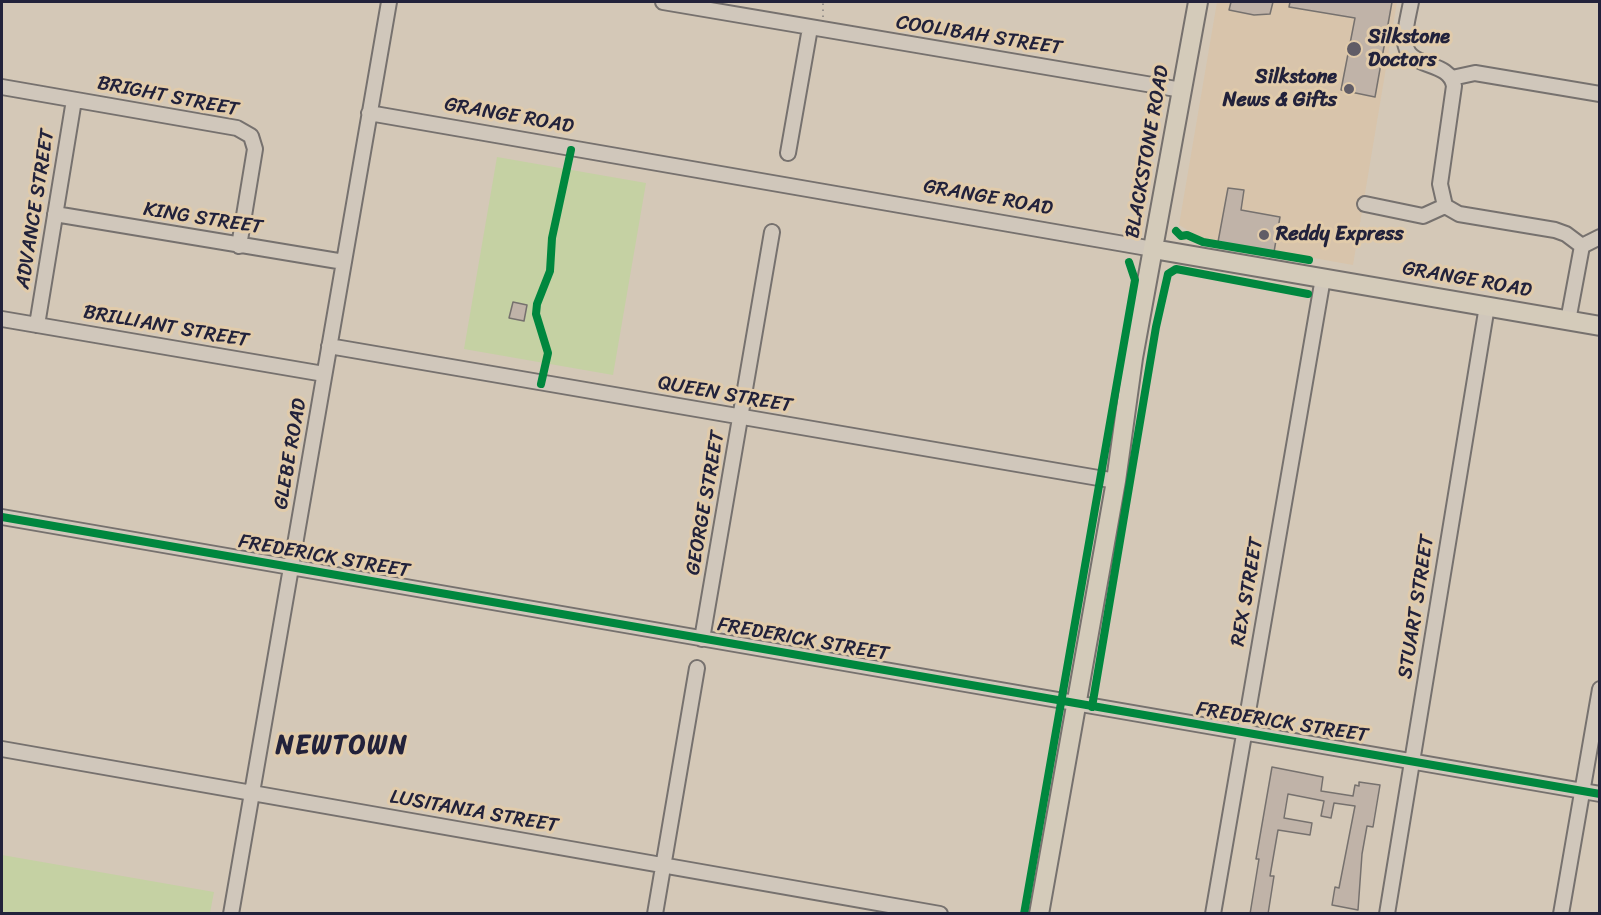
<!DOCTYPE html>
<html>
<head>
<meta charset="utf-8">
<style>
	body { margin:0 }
	#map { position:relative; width:1601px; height:915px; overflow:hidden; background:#d4c8b7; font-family:Sriracha,sans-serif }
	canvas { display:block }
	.frame { position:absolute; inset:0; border:3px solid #22223b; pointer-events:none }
</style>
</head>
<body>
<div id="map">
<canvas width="1601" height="915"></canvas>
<div class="frame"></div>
</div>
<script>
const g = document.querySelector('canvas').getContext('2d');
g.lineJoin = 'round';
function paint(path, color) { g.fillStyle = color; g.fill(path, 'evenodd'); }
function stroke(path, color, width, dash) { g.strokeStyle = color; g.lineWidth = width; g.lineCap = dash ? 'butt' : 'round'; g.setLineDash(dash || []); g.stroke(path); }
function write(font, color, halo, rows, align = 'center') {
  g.font = font + ' Sriracha,sans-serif'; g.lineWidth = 6; g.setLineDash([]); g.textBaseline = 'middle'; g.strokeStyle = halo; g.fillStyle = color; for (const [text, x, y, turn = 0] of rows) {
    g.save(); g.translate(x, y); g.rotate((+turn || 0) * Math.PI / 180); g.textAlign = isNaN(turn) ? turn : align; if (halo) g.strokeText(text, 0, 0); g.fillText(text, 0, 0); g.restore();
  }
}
paint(new Path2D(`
	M1217,2h180l-44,263 -152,-27 -22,-13z`), '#d8c4ab');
paint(new Path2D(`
	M497,157l149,26 -33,192 -149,-26z
	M2,855l212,37 -4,21h-208z`), '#c5d1a3');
const building = new Path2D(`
	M1231,2h42l-3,12 -16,1 -25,-5z
	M1290,2h102l-17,95 -34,-7 14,-72 -66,-11z
	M1228,188l16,2 -3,20 39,7 -6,35 -56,-10z
	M513,302l14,3 -3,16 -15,-3z
	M1272,767l51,10 -2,14 32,5 2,-11 4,1v-4l21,3 -7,42 -6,-1 -5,28 -4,56 -26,-5 3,-18 4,1 16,-82 -21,-3 -3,15 -10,-2 3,-15 -36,-7 -4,24 28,5 -2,12 -32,-5 -8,46h4l-6,38h-18l9,-55h-3z`);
paint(building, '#c0b3a8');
stroke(building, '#76716e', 1.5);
const minor = new Path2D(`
	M663,2l519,88
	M1411,2c-2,11 -6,25 -6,37 -1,32 44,19 49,47l-14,98 5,22 14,8 96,16 11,4 16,12
	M1452,78l23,-5 125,21
	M2,87l235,41 14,8 4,13 -16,97
	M369,113l784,136
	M788,153l22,-125
	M1365,204l58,12 22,-10
	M55,214l289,48
	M2,319l322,55
	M1568,321l14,-75 18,-9
	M37,325l37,-225
	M329,346l787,135
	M2,517l1598,277
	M702,639l70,-407
	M2,749l938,165
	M231,914l158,-912
	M655,914l42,-246
	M1213,914l110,-636
	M1387,914l100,-608
	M1561,914l39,-225`);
const major = new Path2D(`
	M1153,249l447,77
	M1039,914l77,-433 17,-123 65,-356`);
stroke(minor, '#76716e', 18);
stroke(major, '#76716e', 22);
stroke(new Path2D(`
	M823,17v-15`), '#98928c', 2, [1.5, 4.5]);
stroke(minor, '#d0c7bb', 14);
stroke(major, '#d4cbba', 18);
stroke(new Path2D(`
	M1176,231l5,5 6,-1 16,7 106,18
	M541,384l7,-31 -12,-39 1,-10 13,-33 2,-33 19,-88
	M2,517l1598,277
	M1092,707l64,-380 12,-53 8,-5 132,25
	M1024,914l111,-634 -6,-18`), '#00873e', 8);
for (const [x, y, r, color] of [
	[1354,49,8,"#605c66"],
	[1349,89,6,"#605c66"],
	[1264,235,6,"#605c66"]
]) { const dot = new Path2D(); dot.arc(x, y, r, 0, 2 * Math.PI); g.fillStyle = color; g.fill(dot); stroke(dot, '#e1cbaa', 2); }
write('20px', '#22223b', '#e1cbaa', [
	["COOLIBAH STREET",979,36,9],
	["BRIGHT STREET",168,97,11],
	["GRANGE ROAD",509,116,10],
	["BLACKSTONE ROAD",1148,152,-80],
	["GRANGE ROAD",988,198,10],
	["ADVANCE STREET",36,209,-81],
	["KING STREET",203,219,9],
	["GRANGE ROAD",1467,280,10],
	["BRILLIANT STREET",166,327,10],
	["QUEEN STREET",725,395,10],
	["GLEBE ROAD",291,454,-80],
	["GEORGE STREET",706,503,-80],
	["FREDERICK STREET",324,557,10],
	["REX STREET",1248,592,-80],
	["STUART STREET",1417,607,-81],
	["FREDERICK STREET",803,640,10],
	["FREDERICK STREET",1282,723,9],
	["LUSITANIA STREET",474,812,10]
]);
write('bold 20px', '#22223b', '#e1cbaa', [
	["Silkstone",1368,38],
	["Doctors",1368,61],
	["Silkstone",1337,78,"right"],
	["News & Gifts",1337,101,"right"],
	["Reddy Express",1276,235]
], 'left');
g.letterSpacing = '1.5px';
write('bold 26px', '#22223b', '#e1cbaa', [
	["NEWTOWN",342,746]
]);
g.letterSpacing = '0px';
</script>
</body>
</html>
